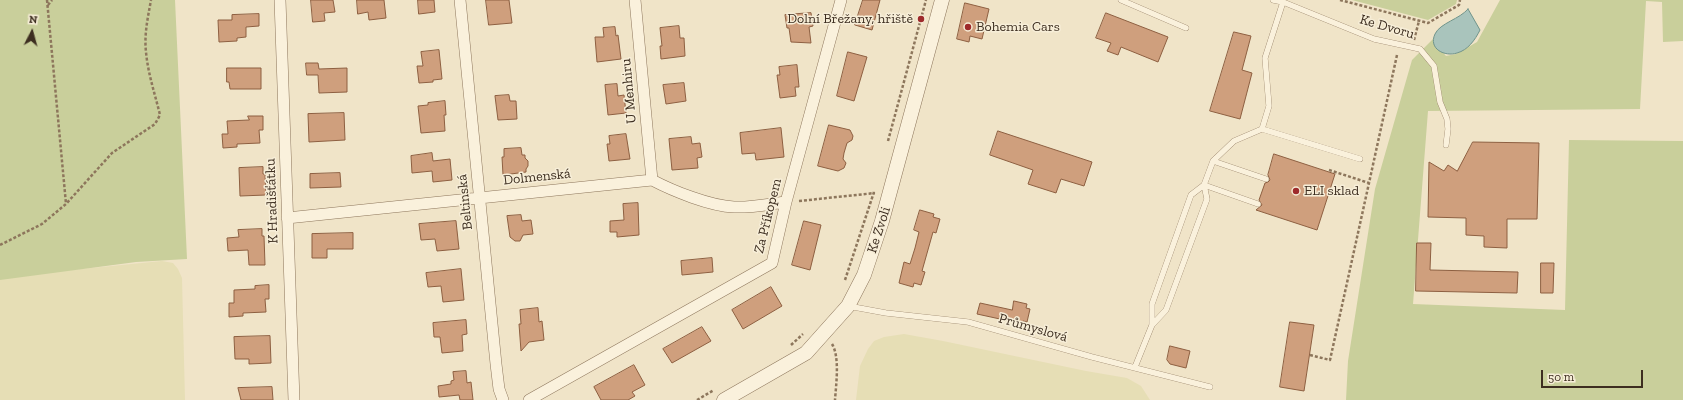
<!DOCTYPE html>
<html>
<head>
<meta charset="utf-8">
<style>
	body { margin:0 }
	#map { position:relative; width:1683px; height:400px; overflow:hidden; background:#f0e4c8; font-family:"Zilla Slab",serif }
	canvas { display:block }
	.north { position:absolute; left:12px; top:12px; width:40px; height:40px; -webkit-text-stroke:3px #f7eed8; paint-order:stroke; rotate:6deg; font-size:11px; font-weight:700; line-height:16px; text-align:center; color:#3d2e20 }
	.north::after { content:''; display:block; margin:auto; width:14px; height:18px; background:#3d2e20; clip-path:polygon(50% 0,100% 100%,50% 72%,0 100%) }
	.scale { position:absolute; left:1541px; top:370px; width:102px; height:18px; box-sizing:border-box; border:2px solid #3d2e20; border-top:0; padding-left:5px; font-size:12px; line-height:14px; white-space:nowrap; color:#3d2e20; -webkit-text-stroke:3px #f7eed8; paint-order:stroke }
</style>
</head>
<body>
<div id="map">
<canvas width="1683" height="400"></canvas>
<div class="north">N</div>
<div class="scale">50 m</div>
</div>
<script>
const g = document.querySelector('canvas').getContext('2d');
g.lineJoin = 'round';
function paint(path, color) { g.fillStyle = color; g.fill(path, 'evenodd'); }
function stroke(path, color, width, dash) { g.strokeStyle = color; g.lineWidth = width; g.lineCap = dash ? 'butt' : 'round'; g.setLineDash(dash || []); g.stroke(path); }
function write(font, color, halo, rows, align = 'center') {
  g.font = font + ' "Zilla Slab",serif'; g.lineWidth = 3; g.setLineDash([]); g.textBaseline = 'middle'; g.strokeStyle = halo; g.fillStyle = color; for (const [text, x, y, turn = 0] of rows) {
    g.save(); g.translate(x, y); g.rotate((+turn || 0) * Math.PI / 180); g.textAlign = isNaN(turn) ? turn : align; if (halo) g.strokeText(text, 0, 0); g.fillText(text, 0, 0); g.restore();
  }
}
paint(new Path2D(`
	M162,261l11,2 5,6 4,9 3,122h-185v-123z
	M904,334l39,7 143,30 41,7 14,8 9,14h-294l4,-34 8,-17 6,-8 10,-4z`), '#e6deb5');
paint(new Path2D(`
	M0,0h175l12,259 -51,3 -136,18z
	M1352,0h105l-1,4 -28,16z
	M1500,0h183v41l-20,1 -1,-40 -16,-1 -6,108 -212,2 -15,193 152,6 4,-170 114,1v259h-337l2,-39 27,-172 37,-129 21,-21c1,10 8,10 13,17l10,-2 21,-12z`), '#c9cf9b');
const water = new Path2D(`
	M1468,9l12,21c-5,10 -12,20 -23,23 -12,4 -29,-4 -22,-19 5,-11 25,-15 33,-25z`);
paint(water, '#a9c4bc');
stroke(water, '#6f938a', 1);
const building = new Path2D(`
	M311,0h22l2,12 -11,1 1,8 -12,1z
	M357,0h27l2,18 -17,2 -1,-8 -10,2z
	M418,0h16l1,12 -16,2z
	M486,0h23l3,23 -23,2z
	M863,0h17l-8,30 -17,-5z
	M965,3l24,6 -7,30 -12,-3 -1,6 -12,-3z
	M811,13l2,13 -4,1 2,16 -20,-1 -2,-14h-2l-2,-13z
	M1106,13l62,24 -10,25 -37,-15 -3,8 -11,-4 4,-8 -15,-5z
	M259,14v12l-13,1v10l-9,1v3l-18,1 -1,-22h14v-5z
	M679,26l1,12h4l1,18 -24,3 -1,-13h2l-2,-18z
	M615,27l1,9 2,-1 3,24 -24,3 -2,-25h9l-1,-9z
	M1234,32l17,4 -9,34 10,3 -12,46 -30,-8z
	M439,50l3,29 -9,1v2l-14,1 -2,-17h6l-2,-14z
	M848,52l19,5 -13,44 -17,-5z
	M306,63h12l1,6 28,-1v24l-28,1 -1,-18h-11z
	M797,65l2,22h-4l1,9 -16,2 -3,-23h3l-1,-8z
	M227,68h34v21h-31l-1,-7h-2z
	M684,83l2,18 -20,3 -3,-19z
	M617,84l1,12 6,-1 2,18 -18,2 -3,-30z
	M509,95l1,6h6l1,18 -19,1 -3,-24z
	M445,101l1,14h-2l1,16 -24,2 -3,-27 10,-1v-2z
	M344,113l1,27 -36,2 -1,-28z
	M248,116h15v14h-4l1,13 -23,1v3l-14,1 -1,-14h6l-1,-13 22,-1z
	M829,125l21,5 3,6 -1,4 -5,3 -3,10 -1,6 3,4 -2,5 -6,3 -20,-5z
	M781,128l3,29 -28,3 -1,-7 -13,1 -2,-21z
	M998,131l94,31 -8,24 -23,-7 -5,14 -28,-9 5,-14 -43,-15z
	M626,134l4,25 -21,2 -2,-17h3l-1,-8z
	M691,137l1,7 8,-1 2,14 -5,1 1,10 -26,2 -3,-31z
	M1473,142l66,1 -2,76h-30v29l-23,-1v-11l-18,-1v-17l-38,-1 1,-55 15,9 4,-6 9,6z
	M521,148l1,7h3v3l3,3v5l-2,3v3l-23,3 -1,-18h2v-8z
	M432,153l1,8 17,-2 2,21 -19,2 -1,-11 -20,2 -1,-17z
	M1274,154l61,20 -18,56 -61,-20 6,-5 -3,-5 6,-17 3,-1 2,-2 -2,-5z
	M263,167v7h2l1,21 -26,1 -1,-28z
	M340,173l1,14 -31,1v-14z
	M638,203l1,32 -22,2v-5h-7v-11l14,-1 -1,-16z
	M920,210l14,4 -1,3 7,2 -4,14 -3,-1 -11,39 3,1 -4,13 -7,-2 -1,4 -14,-4 5,-21 6,2 5,-16 4,-16 -5,-2z
	M521,215l1,6 9,-1 2,14 -10,1 -3,6h-5l-5,-4 -3,-21z
	M456,221l3,28 -22,2 -2,-12 -14,1 -2,-16z
	M804,221l17,4 -11,45 -18,-5z
	M262,229v7h2l1,29h-16l-1,-15 -20,1 -1,-13 12,-1 -1,-7z
	M353,233v16h-26v9h-15v-24z
	M1417,243h14l-1,27 88,2 -1,21 -101,-2z
	M712,258l1,14 -31,3 -1,-14z
	M1541,263h13l-1,30h-12z
	M461,269l3,31 -21,2 -2,-16 -13,1 -2,-14z
	M269,285v14h-4l1,13 -23,1v3l-14,1v-14h5v-13l21,-1v-3z
	M771,287l11,19 -39,23 -11,-19z
	M1014,301l13,3 -1,4 4,1 -3,13 -4,-1v3l-46,-10 3,-11 32,7z
	M538,308l1,14 3,-1 2,19 -15,2 -8,9 -2,-27h2l-1,-14z
	M466,320l1,14 -5,1 1,16 -21,2 -2,-16h-6l-1,-14z
	M1290,322l24,3 -10,66 -24,-4z
	M702,327l9,14 -39,22 -9,-14z
	M270,336l1,27 -22,1v-5h-14l-1,-22z
	M1170,346l20,5 -4,17 -16,-4 -3,-4z
	M634,365l11,20 -13,7 3,4 -7,4h-27l-7,-13z
	M466,371l1,12 4,-1 2,18h-13l-1,-5 -20,2 -1,-11 13,-2v-3l3,-1 -1,-8z
	M272,387l1,13h-32l-3,-12z`);
paint(building, '#cf9f7d');
stroke(building, '#8d5f41', 1);
const service = new Path2D(`
	M1121,0l65,28
	M1273,0l10,2 91,37 46,10 14,17 6,36 7,17 1,10 -2,16
	M1262,129l98,30
	M1213,161l53,18
	M1204,185l54,19
	M848,306l38,7 82,9 124,35 118,30
	M1152,325l14,-15 41,-111 -3,-14 9,-24 21,-20 28,-12 7,-23 -4,-48 18,-56
	M1135,367l17,-42v-21l39,-109 13,-10`);
const minor = new Path2D(`
	M280,0l14,400
	M460,0l36,364 3,25 4,11
	M635,0l17,180
	M287,218l365,-38c21,11 58,26 82,27 17,1 35,-3 52,-5
	M529,400l243,-137 14,-61 55,-202`);
const tertiary = new Path2D(`
	M724,400l82,-47 42,-47 16,-31 18,-54 60,-221`);
stroke(service, '#8d765c', 6);
stroke(minor, '#8d765c', 12);
stroke(tertiary, '#8d765c', 15);
stroke(new Path2D(`
	M47,0l19,204
	M1340,0l88,23 31,-18 1,-5
	M48,5l4,-5
	M1414,40l5,-19
	M888,141l38,-141
	M1329,170l40,13 28,-128
	M799,201l76,-8
	M0,245l42,-21 24,-20 46,-51 43,-29 5,-9c-5,-21 -12,-41 -14,-63 -2,-18 2,-35 5,-52
	M845,280l29,-88
	M832,344c8,13 4,41 3,56
	M791,345l12,-11
	M1310,355l20,5 39,-177
	M697,400l17,-10`), '#8d765c', 2.5, [3, 2]);
stroke(service, '#faf1dc', 5.5);
stroke(minor, '#faf1dc', 11);
stroke(tertiary, '#faf1dc', 14);
for (const [x, y, r, color] of [
	[921,19,4,"#9e2a2b"],
	[968,27,4,"#9e2a2b"],
	[1296,191,4,"#9e2a2b"]
]) { const dot = new Path2D(); dot.arc(x, y, r, 0, 2 * Math.PI); g.fillStyle = color; g.fill(dot); stroke(dot, '#f7eed8', 1.5); }
write('14px', '#3d2e20', '#f7eed8', [
	["Dolní Břežany, hřiště",913,19,"right"],
	["Bohemia Cars",976,27],
	["ELI sklad",1304,191]
], 'left');
write('14px', '#3d2e20', '#f7eed8', [
	["Ke Dvoru",1387,27,16],
	["U Menhiru",629,91,-95],
	["Dolmenská",537,177,-6],
	["K Hradišťátku",272,201,-92],
	["Beltinská",465,202,-96],
	["Za Příkopem",768,216,-76],
	["Ke Zvoli",879,230,-72],
	["Průmyslová",1033,328,16]
]);
</script>
</body>
</html>
